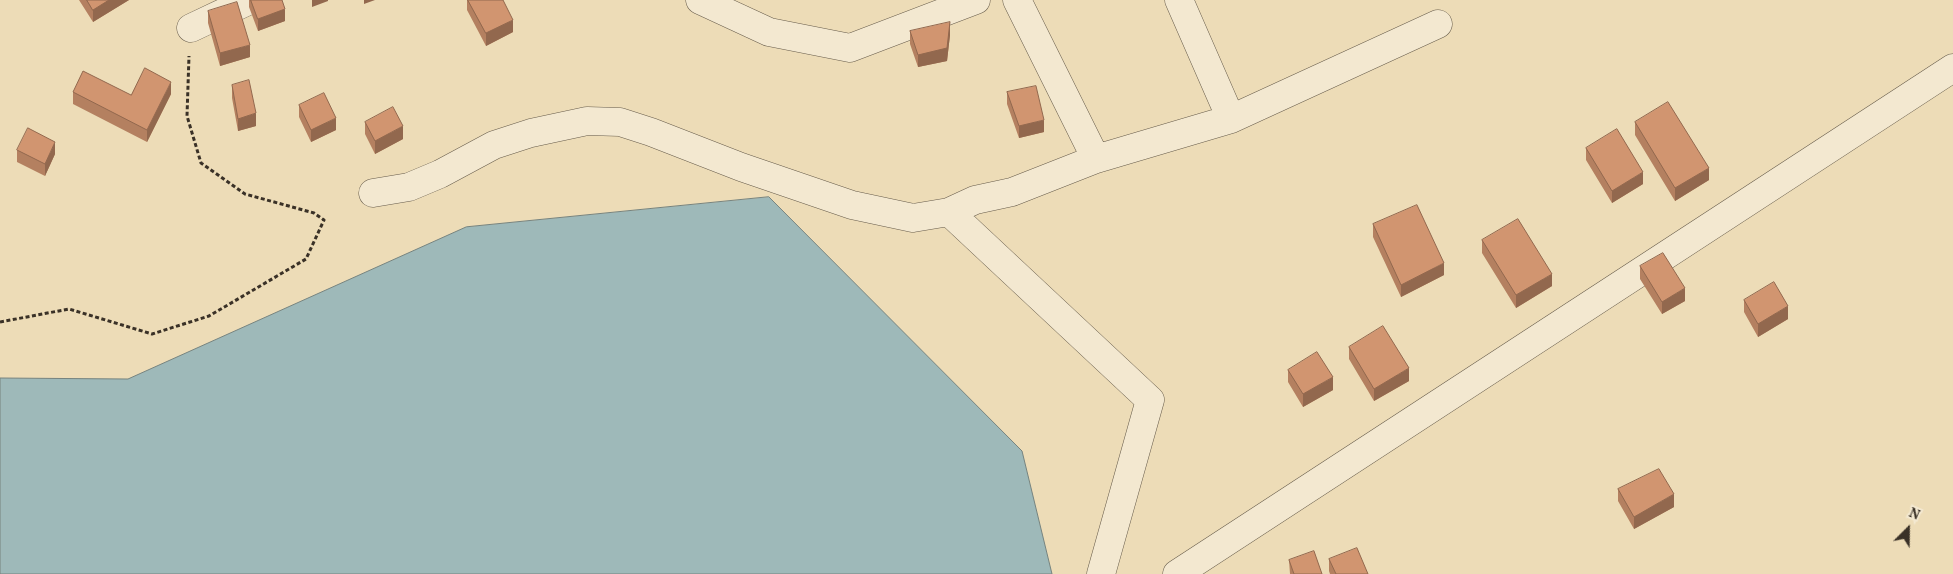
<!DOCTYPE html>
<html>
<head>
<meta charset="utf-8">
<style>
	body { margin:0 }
	#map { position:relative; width:1953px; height:574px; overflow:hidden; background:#eddcb7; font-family:Vollkorn,serif }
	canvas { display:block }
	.north { position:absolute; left:1883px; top:504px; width:50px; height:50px; -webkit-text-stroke:4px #f3e8d0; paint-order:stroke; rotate:23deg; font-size:14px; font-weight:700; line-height:20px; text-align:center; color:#3a3127 }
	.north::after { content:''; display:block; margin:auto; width:18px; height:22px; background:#3a3127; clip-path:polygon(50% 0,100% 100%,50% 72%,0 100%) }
</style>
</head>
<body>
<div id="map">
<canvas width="1953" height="574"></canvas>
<div class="north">N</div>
</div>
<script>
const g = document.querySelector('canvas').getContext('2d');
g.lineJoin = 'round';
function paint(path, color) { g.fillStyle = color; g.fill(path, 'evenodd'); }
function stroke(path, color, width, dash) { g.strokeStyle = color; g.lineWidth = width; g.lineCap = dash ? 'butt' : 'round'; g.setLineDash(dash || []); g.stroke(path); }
const water = new Path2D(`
	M769,197l253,254 30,123h-1052v-196l128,1 338,-152z`);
paint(water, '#9eb9b9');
stroke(water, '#76837f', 1);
const street = new Path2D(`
	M700,0l69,32 81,16 126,-48
	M1017,0l79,159
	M1179,0l52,119
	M191,28l59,-28
	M373,193l36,-6 31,-13 54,-29 37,-12 56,-12 33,1 31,10 90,35 111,38 61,13 36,-6 201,188 -49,174
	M949,212l26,-12 37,-8 84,-33 135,-40 207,-95
	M1177,574l776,-506`);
stroke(street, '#675c4b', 29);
stroke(new Path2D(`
	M0,322l69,-13 83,25 57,-18 97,-57 18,-39 -10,-7 -69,-19 -44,-31 -14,-47 2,-60`), '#3a3127', 3, [4, 2.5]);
stroke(street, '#f3e8d0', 28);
paint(new Path2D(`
	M79,0h50l-36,22z
	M249,0h33l3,21 -27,10 -9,-24z
	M467,0h36l10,32 -27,14 -19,-36z
	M208,11l42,46 -30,9 -12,-43z
	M910,31l40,4 -3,26 -29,6 -8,-23z
	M232,85l24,41 -18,5 -6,-33z
	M73,92l58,3 40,-1 -24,48 -74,-38z
	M1007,92l37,40 -25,6 -12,-34z
	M299,105l37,25 -25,12 -12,-25z
	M365,122l38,17 -28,15 -10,-20z
	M1635,122l74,58 -34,21 -40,-66z
	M1586,148l57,36 -31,19 -26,-43z
	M17,150l38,4 -10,22 -28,-14z
	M1373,224l71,51 -43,22 -28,-60z
	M1482,240l70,46 -36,22 -34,-55z
	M1640,266l45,35 -23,13 -22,-35z
	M1744,300l44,19 -30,18 -14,-25z
	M1349,347l60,34 -35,20 -25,-42z
	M1288,370l45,20 -30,17 -15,-25z
	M1618,489l56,18 -40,22 -16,-28z
	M1329,559l39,15h-38l-1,-3z
	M1289,560l33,14h-32z`), '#b48060');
paint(new Path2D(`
	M109,0h20l-36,22v-12z
	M312,0h16v1l-16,6z
	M364,0h11l-11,4z
	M285,9v12l-27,10v-12z
	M513,20v12l-27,14v-13z
	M950,22v13l-3,26 -29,6v-12z
	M250,45v12l-30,9v-13z
	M171,82v12l-24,48v-12z
	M256,113v13l-18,5v-12z
	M336,118v12l-25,12v-12z
	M1044,120v12l-25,6v-12z
	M403,126v13l-28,15v-13z
	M55,142v12l-10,22v-12z
	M1709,168v12l-34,21v-13z
	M1643,172v12l-31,19v-12z
	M1444,263v12l-43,22v-12z
	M1552,274v12l-36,22v-13z
	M1685,288v13l-23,13v-12z
	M1788,306v13l-30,18v-13z
	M1409,368v13l-35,20v-12z
	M1333,377v13l-30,17v-13z
	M1674,494v13l-40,22v-12z`), '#92684e');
const building = new Path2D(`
	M87,0h22l-16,10z
	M251,0h31l3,9 -27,10z
	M468,0h35l10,20 -27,13z
	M237,2l13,43 -30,8 -12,-42z
	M950,22l-3,26 -29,7 -8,-24z
	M145,68l26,14 -24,48 -74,-38 10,-21 48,24z
	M249,80l7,33 -18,6 -6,-34z
	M1036,86l8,34 -25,6 -12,-34z
	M324,93l12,25 -25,12 -12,-25z
	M1668,102l41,66 -34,20 -40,-66z
	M393,107l10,19 -28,15 -10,-19z
	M28,128l27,14 -10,22 -28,-14z
	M1617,129l26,43 -31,19 -26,-43z
	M1417,205l27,58 -43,22 -28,-61z
	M1518,219l34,55 -36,21 -34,-55z
	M1663,253l22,35 -23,14 -22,-36z
	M1774,282l14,24 -30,18 -14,-24z
	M1383,326l26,42 -35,21 -25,-42z
	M1317,352l16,25 -30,17 -15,-24z
	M1659,469l15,25 -40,23 -16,-28z
	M1357,548l11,26h-32l-7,-15z
	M1314,551l8,23h-28l-5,-14z`);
paint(building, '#d19570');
stroke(building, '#92684e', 1);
</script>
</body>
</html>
